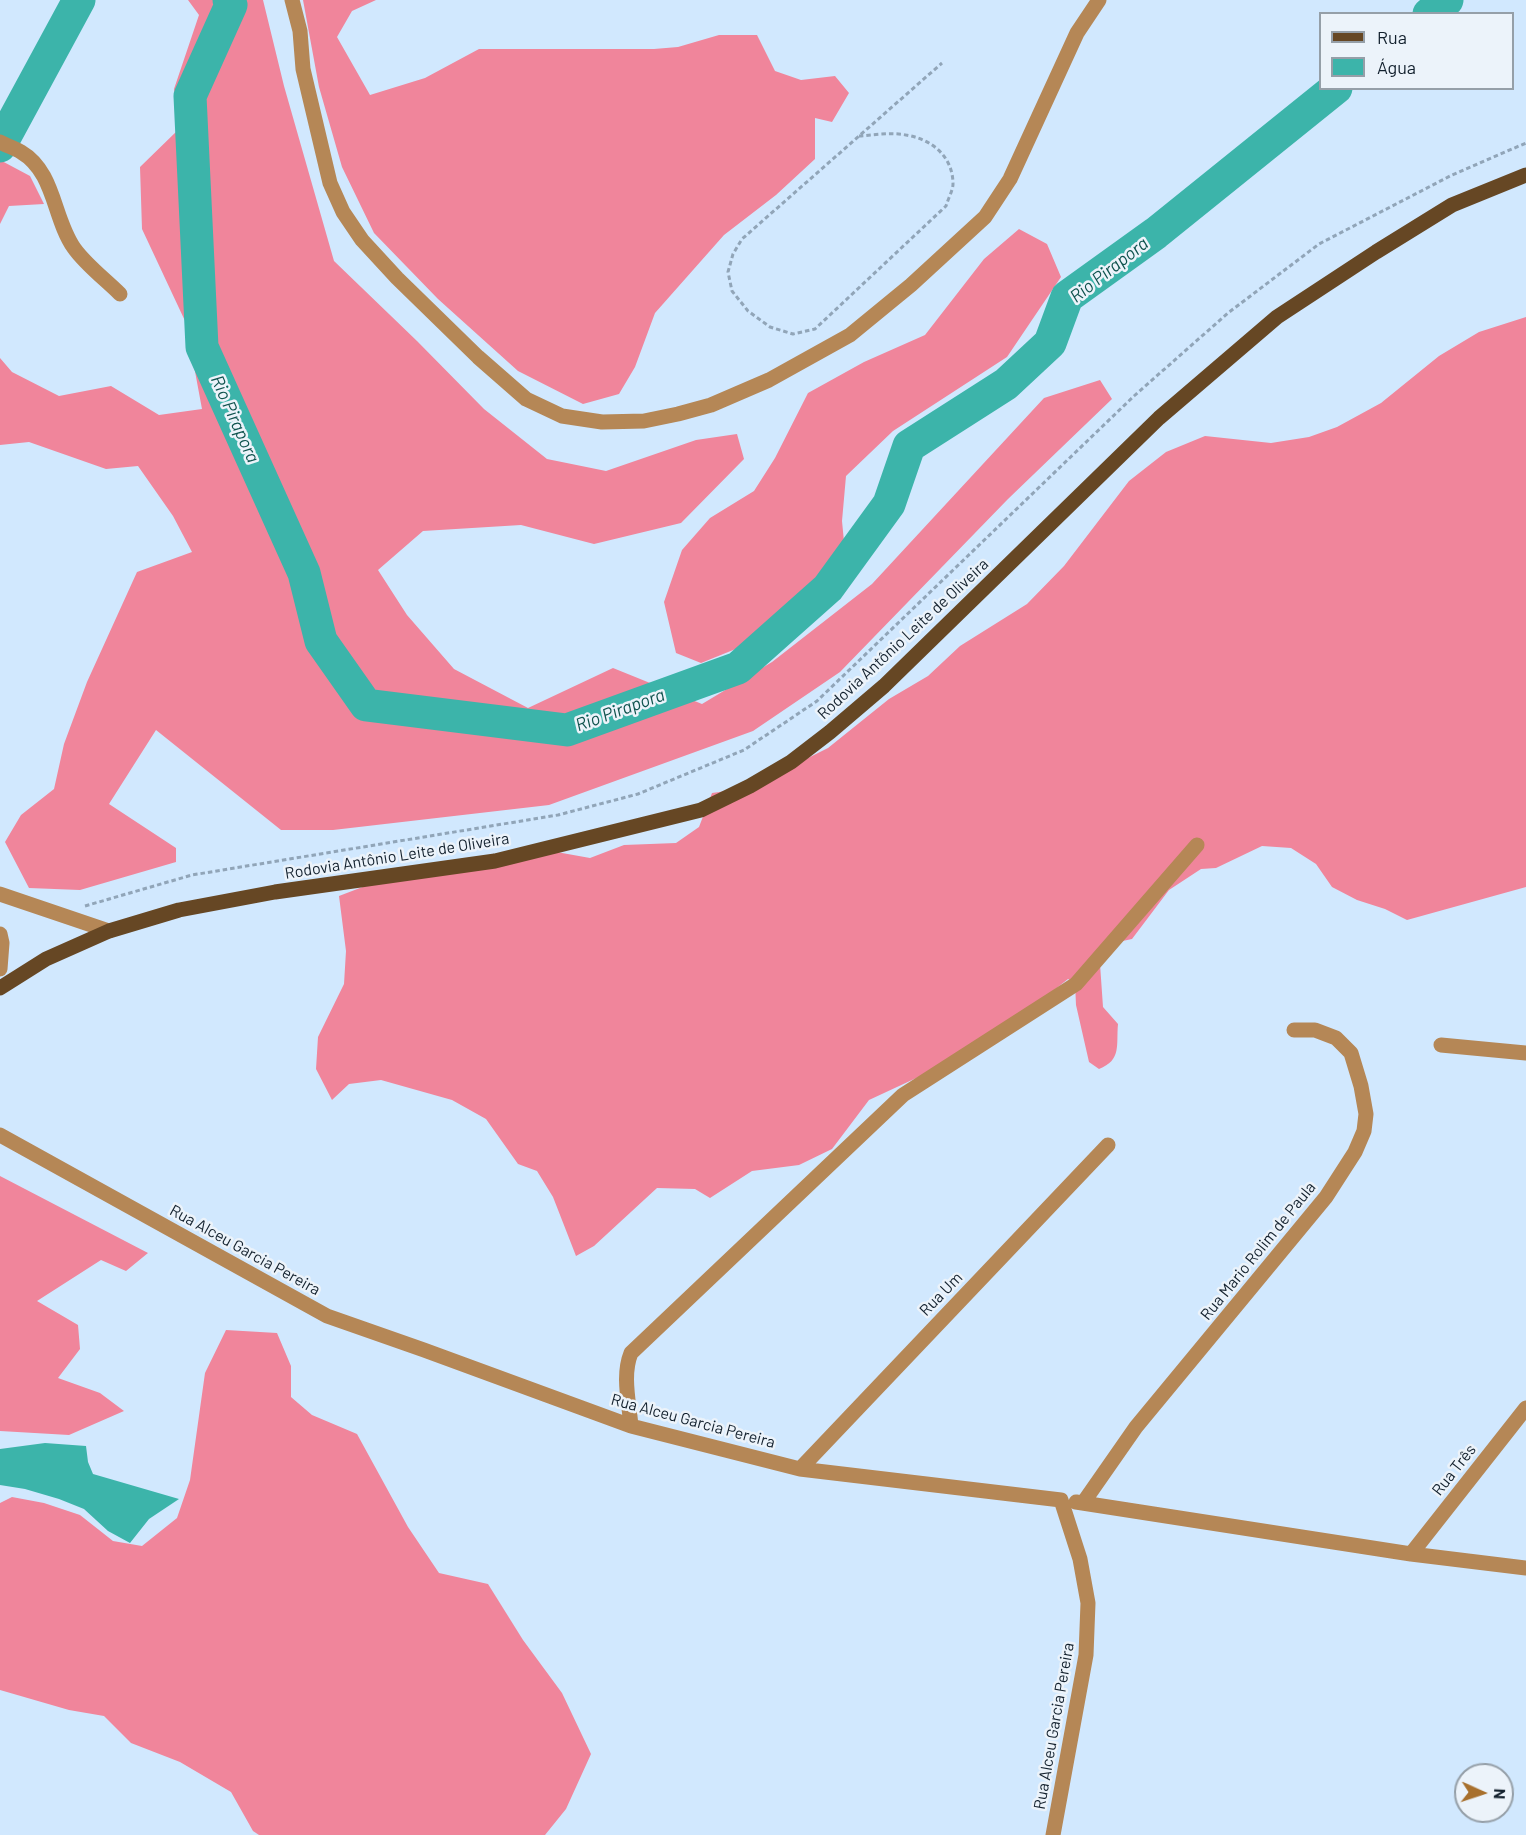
<!DOCTYPE html>
<html>
<head>
<meta charset="utf-8">
<style>
	body { margin:0 }
	#map { position:relative; width:1526px; height:1835px; overflow:hidden; background:#d1e8fe; font-family:Barlow,sans-serif }
	canvas { display:block }
	.legend { position:absolute; left:1319px; top:12px; width:195px; height:78px; box-sizing:border-box; background:#ecf3fa; border:2px solid #959fa8; margin:0; padding:8px 10px; list-style:none; font-size:18px; color:#13212e }
	.legend li { display:flex; align-items:center; gap:12px; height:30px }
	.legend b { width:30px; border:2px solid #959fa8 }
	.north { position:absolute; left:1454px; top:1763px; width:60px; height:60px; box-sizing:border-box; background:#ecf3fa; border:2px solid #959fa8; border-radius:50%; rotate:93deg; font-size:16px; font-weight:700; line-height:24px; text-align:center; color:#13212e }
	.north::after { content:''; display:block; margin:auto; width:21px; height:27px; background:#a8702d; clip-path:polygon(50% 0,100% 100%,50% 72%,0 100%) }
</style>
</head>
<body>
<div id="map">
<canvas width="1526" height="1835"></canvas>
<ul class="legend">
<li><b style="height:8px;background:#664724"></b>Rua</li>
<li><b style="height:16px;background:#3cb4aa"></b>Água</li>
</ul>
<div class="north">N</div>
</div>
<script>
const g = document.querySelector('canvas').getContext('2d');
g.lineJoin = 'round';
function paint(path, color) { g.fillStyle = color; g.fill(path, 'evenodd'); }
function stroke(path, color, width, dash) { g.strokeStyle = color; g.lineWidth = width; g.lineCap = dash ? 'butt' : 'round'; g.setLineDash(dash || []); g.stroke(path); }
function write(font, color, halo, rows, align = 'center') {
  g.font = font + ' Barlow,sans-serif'; g.lineWidth = 5; g.setLineDash([]); g.textBaseline = 'middle'; g.strokeStyle = halo; g.fillStyle = color; for (const [text, x, y, turn = 0] of rows) {
    g.save(); g.translate(x, y); g.rotate((+turn || 0) * Math.PI / 180); g.textAlign = isNaN(turn) ? turn : align; if (halo) g.strokeText(text, 0, 0); g.fillText(text, 0, 0); g.restore();
  }
}
paint(new Path2D(`
	M188,0h75l21,86 50,175 83,80 67,68 63,50 59,12 90,-31 41,-6 7,25 -63,64 -87,21 -73,-19 -98,6 -45,39 29,45 47,54 74,39 85,-40 89,36 70,-42 100,-78 172,-186 56,-18 12,19 -104,100 -168,173 -87,59 -204,74 -216,25h-52l-125,-100 -47,74 67,44v14l-96,28 -51,-2 -24,-46 16,-27 33,-26 10,-45 23,-62 50,-110 55,-20 -19,-36 -35,-50 -32,3 -77,-27 -29,3v-87l12,14 47,24 52,-10 48,29 43,-6 -16,-86 -44,-94 -2,-62 39,-38 -5,-40 25,-74z
	M303,0h73l-24,11 -15,26 33,58 55,-17 54,-29h175l24,-2 41,-12h38l18,36 26,9 34,-4 14,17 -17,29 -17,-4v41l-39,36 -52,40 -69,78 -20,54 -16,27 -36,10 -65,-33 -80,-72 -64,-66 -32,-66 -23,-80z
	M0,160l30,16 14,28 -35,2 -9,18z
	M1019,229l28,15 14,33 -54,80 -114,74 -47,45 -4,45 3,31 -36,32 -61,60 -47,19 -25,-10 -12,-51 18,-52 28,-32 44,-27 21,-33 33,-65 56,-31 61,-27 59,-76z
	M1526,317v570l-119,33 -22,-11 -28,-9 -25,-13 -16,-23 -25,-16 -29,-2 -46,22 -15,1 -32,21 -37,49 -28,6 -4,19 3,43 15,17c-2,21 4,36 -19,45l-10,-7 -13,-57 -1,-23 -7,-3 -44,35 -84,53 -71,33 -37,49 -33,16 -47,6 -42,27 -15,-9 -38,-1 -63,58 -18,10 -23,-59 -16,-26 -19,-7 -32,-45 -34,-19 -71,-20 -32,4 -17,16 -16,-31 2,-32 26,-53 2,-33 -7,-55 34,-13 178,-32 39,7 34,-13 52,-2 23,-16 13,-34 36,-5 80,-40 61,-49 39,-23 32,-30 67,-42 37,-38 65,-85 37,-29 39,-16 66,7 38,-6 28,-10 44,-24 58,-47 40,-24z
	M0,1176l148,77 -22,18 -25,-11 -64,41 41,24 2,24 -22,29 42,15 24,18 -55,24 -69,-4z
	M226,1330l51,3 14,33v31l21,18 45,19 51,93 31,46 49,11 35,56 39,53 29,61 -25,55 -21,26h-286l-6,-4 -22,-39 -51,-30 -49,-19 -27,-27 -35,-6 -69,-20v-187l12,-6 32,6 36,12 33,26 29,5 35,-28 13,-38 15,-107z`), '#f0859b');
paint(new Path2D(`
	M45,1443l41,3 2,16 5,12 86,25 -30,20 -19,24 -22,-12 -24,-22 -25,-10 -34,-10 -25,-4v-36z`), '#3cb4aa');
stroke(new Path2D(`
	M229,0l2,5 -41,91 12,251 102,226 17,68 45,64 201,25 171,-62 90,-80 61,-84 20,-58 97,-62 44,-41 17,-46 89,-64 180,-145
	M1429,14l18,-14
	M0,146l79,-146`), '#3cb4aa', 33);
stroke(new Path2D(`
	M859,136c15,-1 32,-4 47,-1 25,4 47,21 47,49 0,6 -5,15 -7,22l-131,123 -22,5 -23,-7 -22,-16 -16,-20 -4,-19 5,-18 9,-15 200,-176
	M85,906l107,-31 366,-60 80,-21 106,-44 73,-49 317,-305 94,-83 91,-69 133,-69 74,-32`), '#91a5b8', 3, [4.5, 3]);
stroke(new Path2D(`
	M292,0l8,31 3,38 27,114 13,29 19,28 35,38 81,79 48,42 36,17 40,6 42,-1 34,-7 33,-9 58,-25 81,-45 61,-50 74,-68 25,-38 67,-146 22,-33
	M0,142c7,4 15,6 21,10 34,20 32,66 53,96 12,17 31,31 46,46
	M0,894l109,37
	M0,934l2,9 -2,26
	M1441,1045l85,8
	M0,1135l327,181 97,34 207,76 169,43 261,31 19,59 8,44 -2,52 -33,180
	M631,1426c-2,-24 -9,-51 0,-73l272,-258 173,-111 121,-139
	M800,1469l308,-324
	M1076,1502l335,52 115,14
	M1083,1503l53,-76 190,-230 29,-45 9,-21 2,-17 -5,-28 -10,-33 -15,-15 -21,-8h-21
	M1411,1554l115,-146`), '#b58756', 15);
stroke(new Path2D(`
	M0,988l46,-29 63,-28 70,-21 96,-18 220,-31 206,-51 49,-24 41,-24 39,-30 54,-46 275,-268 118,-101 99,-65 76,-47 74,-30`), '#664724', 15);
write('16px', '#13212e', '#ecf3fa', [
	["Rodovia Antônio Leite de Oliveira",903,639,-43],
	["Rodovia Antônio Leite de Oliveira",397,856,-9],
	["Rua Alceu Garcia Pereira",245,1250,29],
	["Rua Mario Rolim de Paula",1258,1251,-51],
	["Rua Um",941,1294,-46],
	["Rua Alceu Garcia Pereira",693,1421,15],
	["Rua Três",1454,1470,-52],
	["Rua Alceu Garcia Pereira",1054,1726,-80]
]);
write('italic 18px', '#0f534e', '#ecf3fa', [
	["Rio Pirapora",1109,270,-38],
	["Rio Pirapora",235,419,66],
	["Rio Pirapora",620,710,-20]
]);
</script>
</body>
</html>
